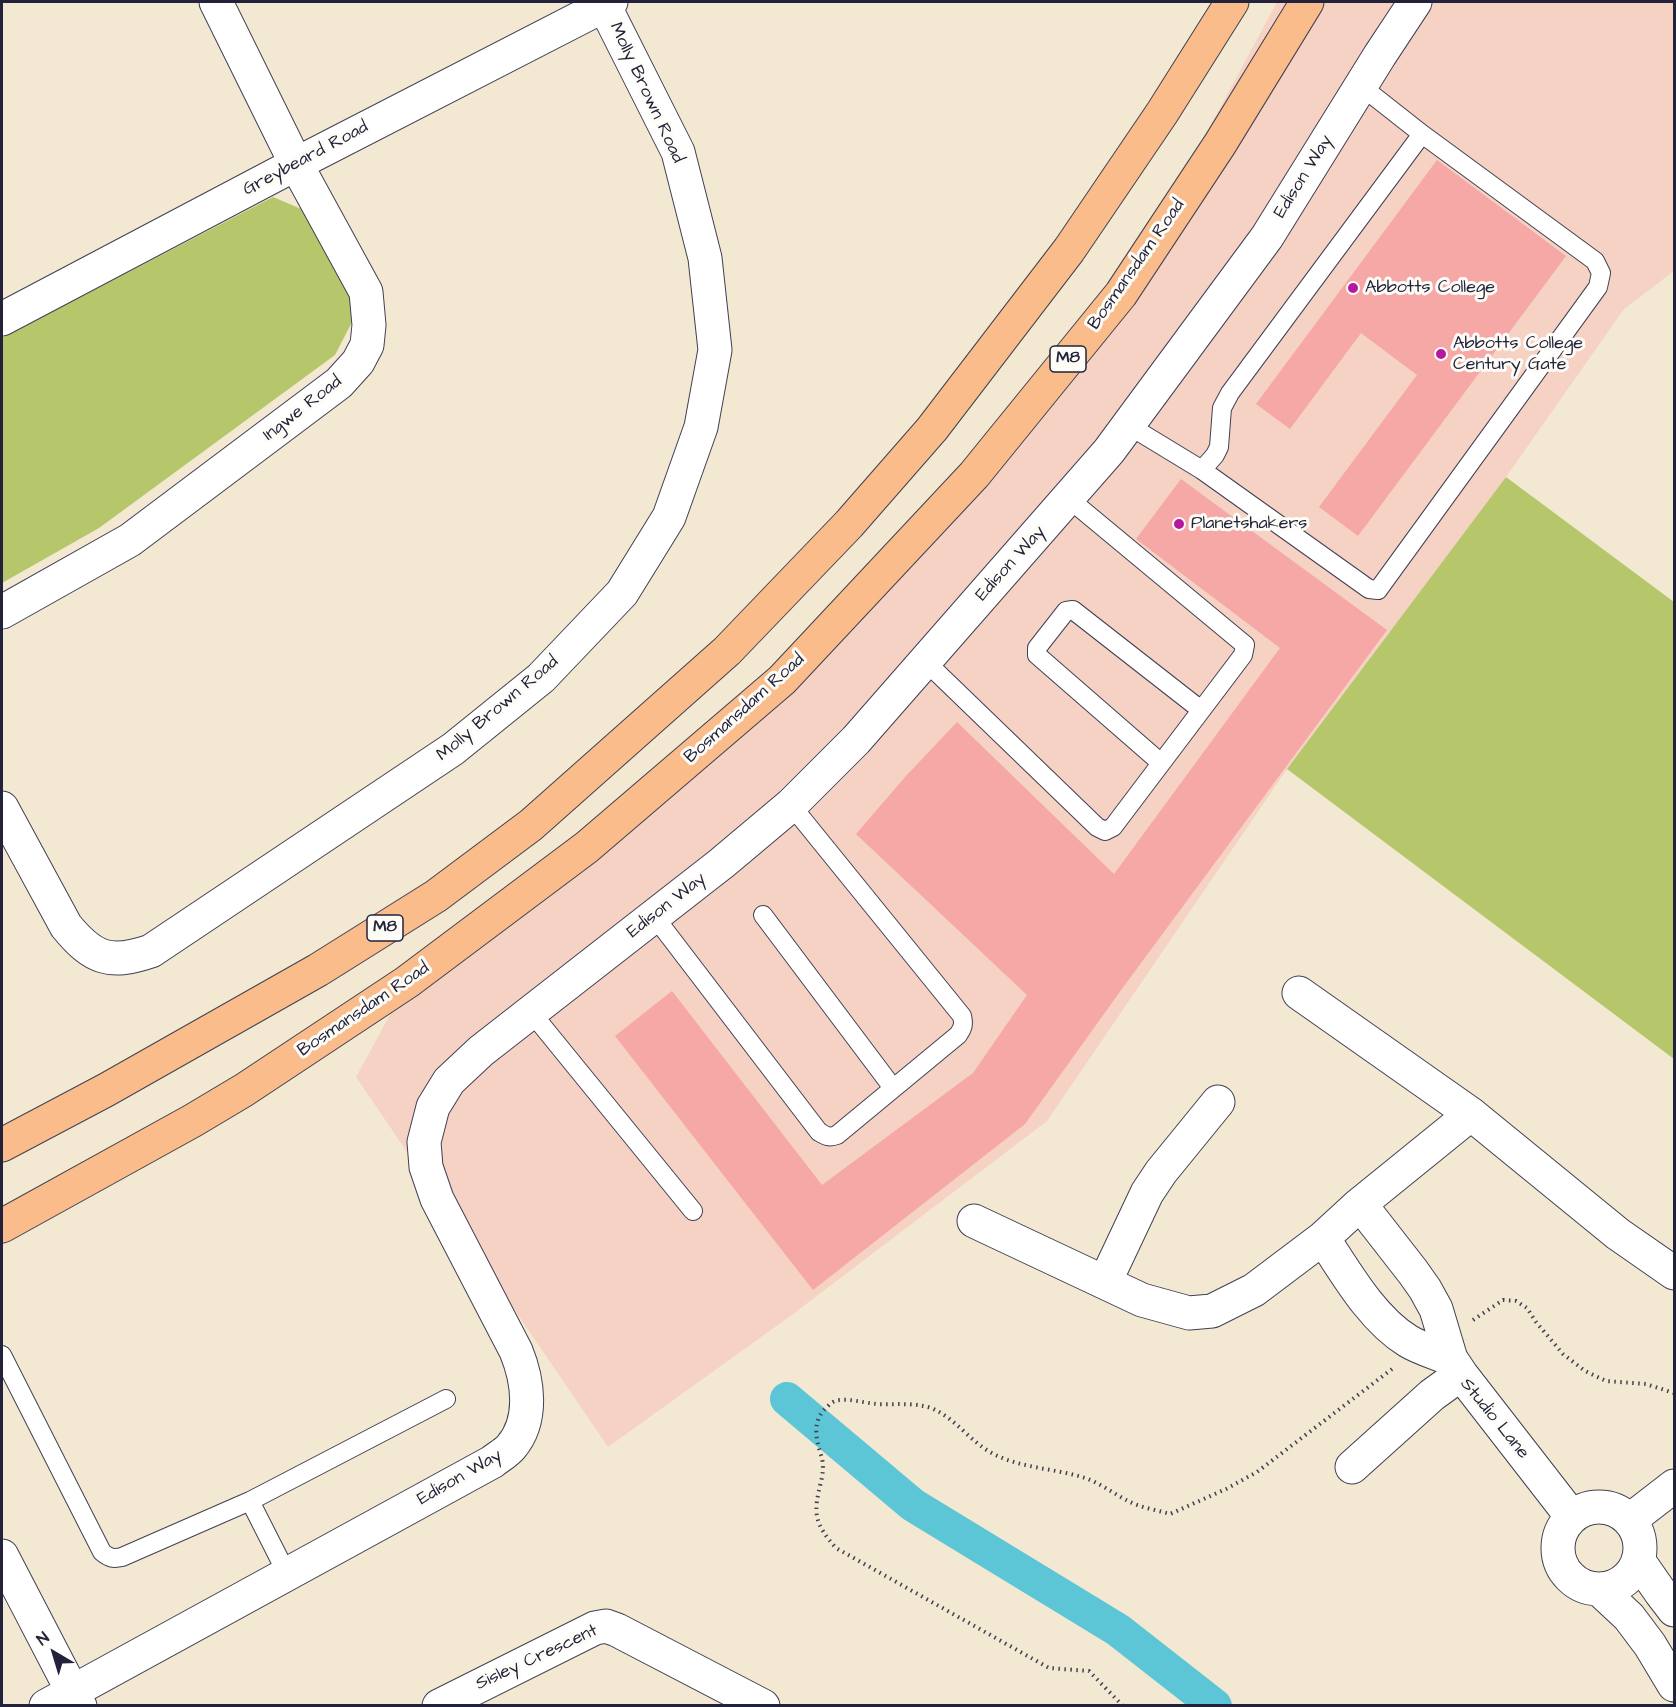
<!DOCTYPE html>
<html>
<head>
<meta charset="utf-8">
<style>
	body { margin:0 }
	#map { position:relative; width:1676px; height:1707px; overflow:hidden; background:#f3e8d1; font-family:"Architects Daughter",sans-serif }
	canvas { display:block }
	.frame { position:absolute; inset:0; border:3px solid #22223b; pointer-events:none }
	.north { position:absolute; left:24px; top:1623px; width:60px; height:60px; -webkit-text-stroke:4px #fdfcf7; paint-order:stroke; rotate:322deg; font-size:16px; font-weight:700; line-height:24px; text-align:center; color:#22223b }
	.north::after { content:''; display:block; margin:auto; width:21px; height:27px; background:#22223b; clip-path:polygon(50% 0,100% 100%,50% 72%,0 100%) }
</style>
</head>
<body>
<div id="map">
<canvas width="1676" height="1707"></canvas>
<div class="frame"></div>
<div class="north">N</div>
</div>
<script>
const g = document.querySelector('canvas').getContext('2d');
g.lineJoin = 'round';
function paint(path, color) { g.fillStyle = color; g.fill(path, 'evenodd'); }
function stroke(path, color, width, dash) { g.strokeStyle = color; g.lineWidth = width; g.lineCap = dash ? 'butt' : 'round'; g.setLineDash(dash || []); g.stroke(path); }
function write(font, color, halo, rows, align = 'center') {
  g.font = font + ' "Architects Daughter",sans-serif'; g.lineWidth = 6; g.setLineDash([]); g.textBaseline = 'middle'; g.strokeStyle = halo; g.fillStyle = color; for (const [text, x, y, turn = 0] of rows) {
    g.save(); g.translate(x, y); g.rotate((+turn || 0) * Math.PI / 180); g.textAlign = isNaN(turn) ? turn : align; if (halo) g.strokeText(text, 0, 0); g.fillText(text, 0, 0); g.restore();
  }
}
paint(new Path2D(`
	M1277,2h397v269l-50,38 -118,168 -219,292 -240,352 -258,196 -181,130 -252,-370 52,-95 574,-493 218,-344z`), '#f6d2c4');
paint(new Path2D(`
	M273,197l33,14 46,79 -1,34 -16,31 -236,173 -97,55v-245z
	M1506,477l168,125v457l-387,-290z`), '#b5c76a');
stroke(new Path2D(`
	M787,1399l126,106 205,125 97,76`), '#5cc6d6', 34);
paint(new Path2D(`
	M1437,160l129,96 -208,280 -39,-29 98,-132 -56,-42 -71,96 -34,-25z
	M1181,479l206,151 -263,356 -99,138 -212,166 -198,-254 57,-45 150,194 151,-112 54,-78 -171,-161 50,-58 51,-54 157,152 166,-226 -144,-109z`), '#f5a8a5');
const service = new Path2D(`
	M1128,425l74,45 167,119 9,1 220,-303 3,-14 -6,-12 -173,-127 -61,-48
	M1202,470l13,-15 4,-8 3,-39 8,-15 192,-259
	M924,660l173,167 8,4 8,-4 130,-172 2,-10 -177,-147
	M1161,763l-124,-108v-7l29,-37 7,-1 128,100
	M763,915l130,173
	M654,916l165,216c7,4 10,6 18,3l121,-100c5,-7 6,-11 4,-19l-171,-211
	M531,1012l162,199
	M2,1355l100,197c7,6 11,7 20,5l128,-56 196,-102
	M250,1501l37,73`);
const minor = new Path2D(`
	M2,319l294,-155 315,-162
	M2,612l128,-72 209,-157 19,-21 9,-17 2,-20 -3,-33 -70,-128 -80,-162
	M2,808l64,118c27,33 44,39 85,25l302,-202 88,-71 81,-85 47,-76 32,-90 14,-77 -10,-92 -27,-106 -74,-147
	M1299,993l172,121 147,120 56,39
	M1360,1204l53,68 12,17 11,20 15,50 10,15 111,143
	M974,1221l168,79 47,13 23,-2 42,-21 69,-52 37,-34 111,-90
	M1323,1238c23,35 49,81 85,103 13,8 29,12 43,18
	M1105,1282l42,-89 14,-21 57,-70
	M1352,1467l80,-72 29,-21
	M1558 1548a41 41 0 1 1 82 0a41 41 0 1 1-82 0Z
	M1630,1520l44,-34
	M2,1556l78,150
	M1638,1560l23,33 13,17
	M1599,1589l30,28 21,28 24,40
	M46,1706l446,-244c6,-5 14,-9 19,-15 23,-27 17,-67 5,-96l-79,-152 -11,-32 -2,-25 9,-35 16,-26 32,-30 241,-188 69,-58 65,-65 253,-289 158,-214 113,-182 35,-53
	M439,1706l156,-78 11,-2 11,4 146,76`);
const primary = new Path2D(`
	M2,1145l104,-55 212,-120 118,-74 95,-71 196,-174 122,-127 83,-95 137,-179 93,-137 70,-111
	M2,1226l190,-105 52,-31 163,-108 180,-135 195,-167 192,-205 147,-181 99,-150 87,-142`);
stroke(service, '#414052', 20);
stroke(minor, '#414052', 35);
stroke(primary, '#414052', 35);
stroke(new Path2D(`
	M1473,1320l30,-20 13,1 11,7 9,14 27,32 22,17 21,10 40,3 28,9
	M1123,1706l-34,-35 -40,-3 -213,-120c-22,-25 -23,-35 -15,-66 2,-9 3,-18 0,-27 -6,-19 -9,-36 8,-50 3,-3 7,-5 12,-5 11,-1 24,3 36,4 18,1 36,-2 54,4 23,9 38,32 59,44 28,16 62,16 92,25 17,5 32,17 48,25 12,6 27,8 40,12l56,-25 31,-17 135,-103`), '#414052', 4, [1.5, 4.5]);
stroke(service, '#fff', 18);
stroke(minor, '#fff', 33);
stroke(primary, '#f9bc8a', 33);
for (const [x, y, r, color] of [
	[1353,288,6,"#b5179e"],
	[1441,354,6,"#b5179e"],
	[1179,524,6,"#b5179e"]
]) { const dot = new Path2D(); dot.arc(x, y, r, 0, 2 * Math.PI); g.fillStyle = color; g.fill(dot); stroke(dot, '#fdfcf7', 2); }
for (const [x, y, w] of [
	[1068,359,36],
	[385,928,36]
]) { const box = new Path2D(); box.roundRect(x - w / 2, y - 13, w, 26, 4.5); g.fillStyle = '#fdfcf7'; g.fill(box); stroke(box, '#22223b', 1.5); }
write('bold 16px', '#22223b', null, [
	["M8",1068,359],
	["M8",385,928]
]);
write('18px', '#22223b', '#fdfcf7', [
	["Molly Brown Road",646,93,65],
	["Greybeard Road",306,159,-28],
	["Edison Way",1304,177,-58],
	["Bosmansdam Road",1137,265,-55],
	["Ingwe Road",303,409,-38],
	["Edison Way",1011,564,-48],
	["Molly Brown Road",498,709,-40],
	["Bosmansdam Road",745,709,-42],
	["Edison Way",667,906,-38],
	["Bosmansdam Road",364,1010,-34],
	["Studio Lane",1494,1419,51],
	["Edison Way",460,1478,-30],
	["Sisley Crescent",537,1658,-25]
]);
write('18px', '#22223b', '#fdfcf7', [
	["Abbotts College",1365,288],
	["Abbotts College",1453,344],
	["Century Gate",1453,365],
	["Planetshakers",1191,524]
], 'left');
</script>
</body>
</html>
